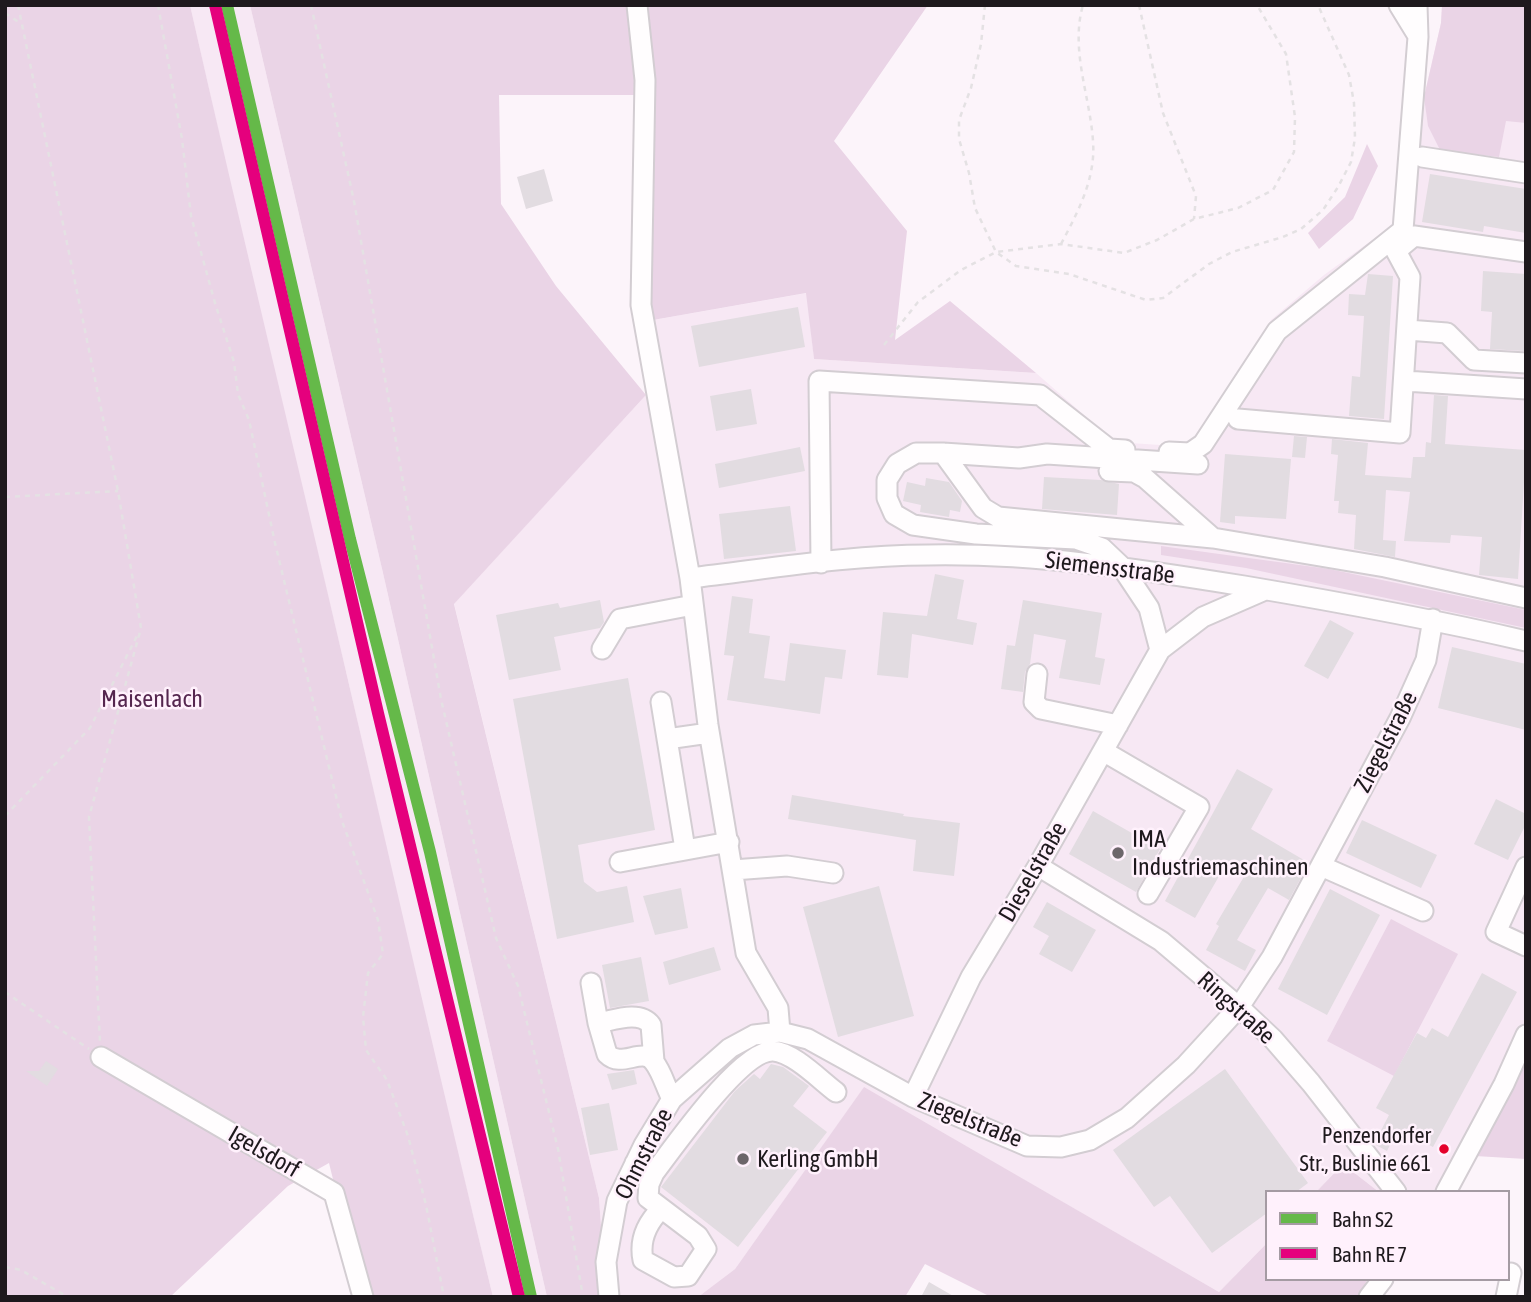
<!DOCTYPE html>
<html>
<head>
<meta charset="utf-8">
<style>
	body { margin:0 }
	#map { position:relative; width:1531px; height:1302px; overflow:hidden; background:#fcf4fa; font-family:"Asap Condensed",sans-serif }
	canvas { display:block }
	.frame { position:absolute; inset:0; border:7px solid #1e191d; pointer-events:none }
	.legend { position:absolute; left:1265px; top:1190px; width:245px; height:91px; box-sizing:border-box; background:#fff1fc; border:2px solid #a59ba3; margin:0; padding:9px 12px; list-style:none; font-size:21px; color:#1e191d }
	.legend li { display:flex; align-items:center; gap:14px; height:35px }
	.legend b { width:35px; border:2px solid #a59ba3 }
</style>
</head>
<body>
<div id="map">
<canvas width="1531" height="1302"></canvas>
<div class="frame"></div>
<ul class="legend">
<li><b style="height:9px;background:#65b949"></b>Bahn S2</li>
<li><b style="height:9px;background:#e5007d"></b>Bahn RE 7</li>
</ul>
</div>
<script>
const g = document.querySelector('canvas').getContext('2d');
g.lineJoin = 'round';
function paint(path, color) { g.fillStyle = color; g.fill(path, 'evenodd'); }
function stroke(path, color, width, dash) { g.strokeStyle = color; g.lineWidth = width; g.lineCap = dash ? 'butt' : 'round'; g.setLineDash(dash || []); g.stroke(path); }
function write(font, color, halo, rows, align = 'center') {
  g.font = font + ' "Asap Condensed",sans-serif'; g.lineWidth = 5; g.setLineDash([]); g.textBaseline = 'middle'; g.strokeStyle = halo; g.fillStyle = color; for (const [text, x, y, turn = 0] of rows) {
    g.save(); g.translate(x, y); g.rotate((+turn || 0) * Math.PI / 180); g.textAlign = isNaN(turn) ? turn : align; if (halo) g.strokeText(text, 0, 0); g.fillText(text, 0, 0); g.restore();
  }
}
paint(new Path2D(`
	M190,5h60l133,568 164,724h-54l-61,-249 -84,-368 -106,-444z
	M1442,5h84v1055l-51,96 -38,36h-58l-36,-28 -27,28h-49v51l-48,49 -355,-204 -129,181 -37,28h-92l-7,-99 -145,-595 192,-208 -10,-72 171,-30 7,66 222,14 79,69 75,5 81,-127 53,-45 73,-53 6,-102 21,-23 17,-74z`), '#f7e8f4');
paint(new Path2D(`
	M5,5h185c51,226 106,450 158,675 48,206 95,412 145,617h-131l-33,-134 -41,23 -118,111h-165z
	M250,5h678l-94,136 73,90 -12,109 55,-39 86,72 -222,-14 -8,-66 -170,30 3,-228h-140l2,109 55,82 90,109 -192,209 145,594 7,99h-59l-164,-724z
	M1442,5h84v118l-20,-2 -7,36 -59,-7 -12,-24 -4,-29 17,-74z
	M1367,144l11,22 -25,53 -34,30 -11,-16 37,-36z
	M1161,546l168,23 197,41v18l-280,-60 -85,-13z
	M1391,919l67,35 -64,122 -67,-35z
	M1526,1060v99l-51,-3z
	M864,1087l355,205 48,-49v36h101l-11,18h-366l-66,-33 -20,33h-207l37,-28z
	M1343,1164l36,28h-63z`), '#ead4e6');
paint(new Path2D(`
	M544,169l9,32 -27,8 -9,-32z
	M1430,174l96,15v44l-42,-7 -1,6 -61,-10z
	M1483,271l43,3 -2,77 -34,-2 2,-37 -11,-1z
	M1368,274l25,2 -9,143 -35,-3 3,-40 8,1 4,-61 -16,-1 1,-21 16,1z
	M798,307l7,40 -106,20 -8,-41z
	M751,389l6,35 -41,7 -6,-35z
	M1434,395l14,1 -3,48 81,6 -8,129 -39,-4 3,-38 -31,-2 -1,8 -46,-2 6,-49 -24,-2 -3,50 13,1 -1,16 -41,-8 2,-34 -18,-2 1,-12h-5l4,-46 -7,-1 1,-15 36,4 -3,32 46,3 2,-21h12l1,-15 5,1z
	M1294,436l13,1 -2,21 -13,-1z
	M800,447l5,24 -86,17 -4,-24z
	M1225,454l66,5 -5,60 -51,-3v8l-15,-2z
	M1044,477l57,3 18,4 -2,31 -75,-6z
	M926,478l23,4 13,19 -2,11 -10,-2 -1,7 -29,-5 1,-7 -18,-4 4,-19 18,4z
	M790,506l6,45 -72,8 -5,-45z
	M935,574l29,6 -7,39 20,4 -4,22 -61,-11 -4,44 -31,-3 6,-63 44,4z
	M732,596l21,3 -4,34 21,3 -6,42 21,3 5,-38 56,7 -4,29 -17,-2 -5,37 -93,-14 7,-44 -10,-1z
	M600,600l4,22 -4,6 -46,9 7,33 -52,10 -13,-65 62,-12 2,5z
	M1023,600l79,13 -7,44 10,2 -5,26 -41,-7 7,-38 -32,-6 -4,30 -5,8 -2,20 -22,-3 6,-44 8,1z
	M1330,620l24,13 -26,46 -24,-13z
	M1452,647l74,17v66l-88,-22z
	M628,678l27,152 -77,15 6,37 13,10 30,-6 7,36 -77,17 -44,-240z
	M1237,769l36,20 -22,40 58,34 -20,37 -21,-12 -31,52 19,10 -11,21 -39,-21 13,-24 -3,-2 29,-49 -19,-11 -31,54 -30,-17z
	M792,795l112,19 -1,2 57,7 -6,53 -41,-5 3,-31 -128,-21z
	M1496,799l30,15v10l-18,36 -34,-16z
	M1093,811l67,38 -24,43 -67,-38z
	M1362,820l75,35 -16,33 -75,-35z
	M879,886l35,130 -76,21 -35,-130z
	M681,888l7,40 -33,7 -12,-39z
	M1330,889l50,26 -53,100 -49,-26z
	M1047,902l49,28 -24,42 -33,-18 10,-18 -16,-9z
	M714,947l7,23 -52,15 -6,-23z
	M641,957l8,44 -39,7 -8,-43z
	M1482,973l35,19 -84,155 -35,-18 -11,22 -13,-7 15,-29 -13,-7 41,-75 9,5 6,-10 16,9z
	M46,1061l12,8 -11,17 -21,-15h13z
	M771,1064l12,3 26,19 -16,20 34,26 -89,115 -77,-60 74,-96 19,-17 6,5z
	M1225,1069l83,114 -12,9h-29v21l-55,40 -42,-57 -16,11 -41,-57z
	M634,1070l3,14 -25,6 -5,-16z
	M609,1103l9,47 -28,5 -9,-47z
	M929,1282l26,15h-34z`), '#e2dce1');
const minor = new Path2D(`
	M637,5l8,75 -4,225 49,273 18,147 38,228 32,55 2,24 28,7 105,58 114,49 34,1 29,-7 37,-22 59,-53 53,-58 33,-50 128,-239 26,-58 7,-41
	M1399,5l19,31
	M1422,157l104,16
	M1407,330l40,3 27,27 52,3
	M1405,381l121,8
	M1238,419l162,14 10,-156 -14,-26 18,-15 112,16
	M1169,452l21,1 13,-9 74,-113 126,-101 15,-193 -1,-32
	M943,453l40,55 15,9 215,21
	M1109,471l25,1 11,6 68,60 172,29 141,31
	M821,563l-2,-182 221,14 69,54 16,1
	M690,578c78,-9 158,-23 238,-23 106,-2 211,14 316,31 95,16 188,33 282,55
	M602,649l18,-30 73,-14
	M1160,650l43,-33 62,-27
	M1037,674l-3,28 7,7 77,16
	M661,702l24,147
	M667,739l42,-6
	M1103,751l96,56 -51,87
	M620,862l109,-20
	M1038,866l123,75 78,66 34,32 38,44 85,109
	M1321,866l102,45
	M1526,867l-30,65 30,14
	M733,870l54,-4 46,7
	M591,983l7,40c16,-3 42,-13 53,2l3,36
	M598,1023l9,31c15,15 35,-8 47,8 8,10 12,26 18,37
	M101,1057l233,136 29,104
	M913,1097l58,-120 67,-111 122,-216 -11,-42 -28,-42 -19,-18 -26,-9 -100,-5 -63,-9 -19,-11 -7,-16v-18l10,-16 19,-11h27l76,5 28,-4 151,10
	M635,1163l19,10c20,-26 87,-123 119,-122 20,1 47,29 63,41
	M654,1173l-5,11 -1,14 50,38 8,13 -18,27 -14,1 -31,-17c-4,-20 4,-37 18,-51
	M1446,1192l58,-108 22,-49
	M609,1297l-3,-35 11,-61 27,-56 28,-46 58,-51 24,-13 26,-3
	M1369,1297l14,-18
	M1506,1297l5,-24`);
stroke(minor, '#d3cdd2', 23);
stroke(new Path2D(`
	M18,5l100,486 23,137 -52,189 11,225
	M158,5l24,134 9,77 24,87 19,59 4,32 11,26 26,123 67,278 36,99 5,34 -15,19 -5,44 3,33 21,30 21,56 18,69 18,92
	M311,5l43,196 87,498 55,239 22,48 40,163 25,148
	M985,5l-4,39 -10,44 -12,32v19l10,34 6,35 21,44 20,14 53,8 77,26 17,-2 46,-34 23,-12 51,-15 18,-8 22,-19 15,-23 13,-25 4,-24 -1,-35 -5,-28 -31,-70
	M1139,5l24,108 33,83 -2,23
	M5,13l15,10
	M1061,244c17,-32 35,-66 32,-103 -3,-45 -23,-91 -10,-136
	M884,345l34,-43 43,-32 35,-18 65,-8 63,9 33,-13 37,-21 44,-11 35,-18 21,-38 1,-35 -9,-63 -29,-49
	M5,497l113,-6
	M5,816l85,-88 48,-94
	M5,992l84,57
	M5,1267l16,3 47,27`), '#e4e1e3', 2.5, [5, 5]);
stroke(minor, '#fffdfe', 19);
stroke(new Path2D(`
	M227,5l123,534 80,313 101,445`), '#65b949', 12);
stroke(new Path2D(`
	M215,5l163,708 141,584`), '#e5007d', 12);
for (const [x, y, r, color] of [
	[1118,853,7,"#6c666a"],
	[1444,1149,6,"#e4002b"],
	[743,1159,7,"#6c666a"]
]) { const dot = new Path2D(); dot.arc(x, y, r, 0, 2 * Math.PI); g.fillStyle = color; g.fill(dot); stroke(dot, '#fff1fc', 2.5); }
write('22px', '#1e191d', '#fff1fc', [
	["Penzendorfer",1431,1136],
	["Str., Buslinie 661",1431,1164]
], 'right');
write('24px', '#1e191d', '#fff1fc', [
	["Siemensstraße",1110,568,7],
	["Ziegelstraße",1386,742,-63],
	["Dieselstraße",1033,872,-60],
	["Ringstraße",1236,1008,42],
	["Ziegelstraße",970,1120,22],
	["Igelsdorf",264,1152,30],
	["Ohmstraße",644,1154,-63]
]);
write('24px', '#55264f', '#fff1fc', [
	["Maisenlach",152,699]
]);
write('24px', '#1e191d', '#fff1fc', [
	["IMA",1132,839],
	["Industriemaschinen",1132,867],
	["Kerling GmbH",757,1159]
], 'left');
</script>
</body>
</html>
